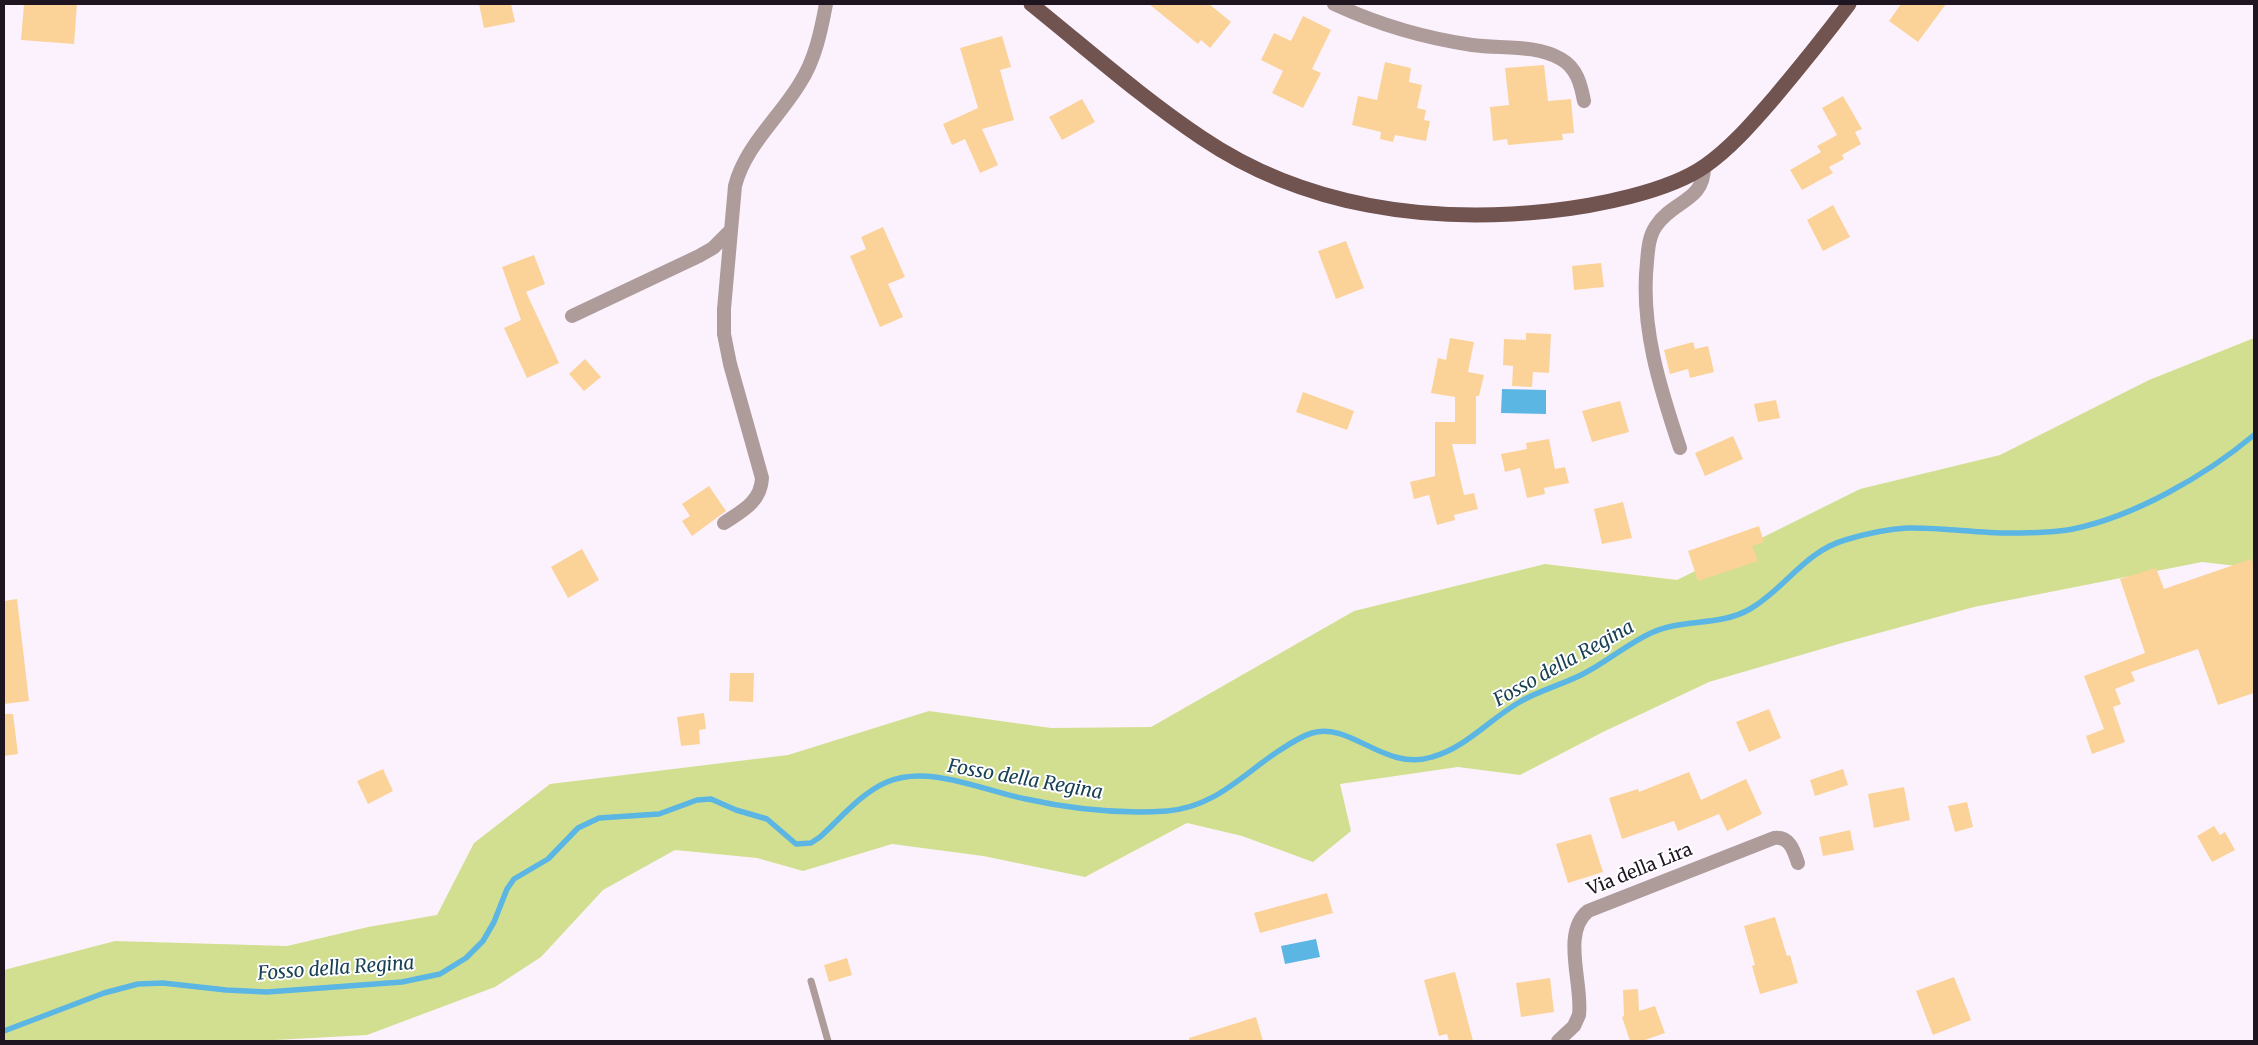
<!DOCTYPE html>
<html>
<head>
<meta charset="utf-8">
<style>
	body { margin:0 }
	#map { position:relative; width:2258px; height:1045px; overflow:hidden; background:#fcf2fe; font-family:Merriweather,serif }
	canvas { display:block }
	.frame { position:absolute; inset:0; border:5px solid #1e1520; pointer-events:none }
</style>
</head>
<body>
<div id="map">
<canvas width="2258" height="1045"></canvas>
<div class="frame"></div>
</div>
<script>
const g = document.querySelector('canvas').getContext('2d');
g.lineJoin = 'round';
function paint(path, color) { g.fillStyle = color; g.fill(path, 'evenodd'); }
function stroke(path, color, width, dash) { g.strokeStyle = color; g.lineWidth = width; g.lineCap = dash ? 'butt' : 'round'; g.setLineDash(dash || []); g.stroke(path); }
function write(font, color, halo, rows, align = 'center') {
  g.font = font + ' Merriweather,serif'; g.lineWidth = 4; g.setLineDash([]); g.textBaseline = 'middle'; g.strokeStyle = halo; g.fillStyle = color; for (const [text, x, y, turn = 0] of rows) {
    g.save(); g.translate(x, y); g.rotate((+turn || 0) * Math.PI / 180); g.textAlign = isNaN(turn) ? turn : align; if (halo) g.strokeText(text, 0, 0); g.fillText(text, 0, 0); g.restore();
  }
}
paint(new Path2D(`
	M2254,338v230l-52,-6 -228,45 -132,36 -133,39 -106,50 -83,43 -62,-8 -118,17 11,47 -38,31 -71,-26 -55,-13 -102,54 -102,-21 -91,-12 -89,27 -46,-13 -82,-8 -72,40 -62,67 -46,30 -128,48 -110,6h-253v-71l111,-29 172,5 81,-19 69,-12 37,-72 76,-59 238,-29 141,-44 122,17 100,-1 203,-116 191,-47 132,16 183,-91 140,-34 149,-75z`), '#d3df90');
paint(new Path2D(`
	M1502,389l44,1v24l-45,-1z
	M1316,939l4,18 -35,7 -4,-18z`), '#5bb6e3');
stroke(new Path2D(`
	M4,1031l100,-38 34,-9 25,-1 63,7 41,2 135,-10 38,-8 26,-16 17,-17 11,-19 13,-33 7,-10 34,-20 30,-31 21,-10 60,-4 38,-14 14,-1 25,11 31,9 29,25 15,-1 9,-6c20,-18 41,-44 67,-55 42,-18 97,9 139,17 45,10 95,15 141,12 47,-4 73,-34 110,-59 11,-7 22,-15 35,-19 38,-12 73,39 120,24 33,-9 57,-37 86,-54 21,-13 44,-18 65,-29 24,-12 44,-30 68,-41 31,-15 68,-6 99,-24 35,-20 54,-57 95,-69 20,-6 41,-11 62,-12 34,-1 68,5 103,5 21,0 42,0 63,-4 62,-13 132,-53 181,-94`), '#5bb6e3', 5.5);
paint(new Path2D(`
	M24,4h53l-3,40 -53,-4z
	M479,4h32l4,18 -31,6z
	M1149,4h60l22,18 -21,26 -9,-8 -3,4z
	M1901,4h45l-28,38 -29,-21z
	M1303,16l28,14 -19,39 9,4 -18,35 -31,-15 11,-22 -22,-11 13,-27 17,8z
	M1002,36l9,31 -11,3 14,50 -32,9 16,36 -18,8 -15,-34 -13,6 -9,-21 35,-16 -18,-60z
	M1385,62l26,6 -2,14 13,3 -5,23 9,2 -2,10 6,1 -4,20 -31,-6 -2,7 -13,-3 1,-7 -29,-7 6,-29 19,4z
	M1544,65l4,36 23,-2 3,34 -12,1 1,6 -55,5 -1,-6 -14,2 -3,-34 19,-2 -4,-37z
	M1843,96l19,33 -7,3 6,12 -19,11 2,4 -15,8 4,6 -31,17 -12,-20 31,-18 -4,-6 20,-11 -15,-27z
	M1082,99l13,23 -33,18 -13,-23z
	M1833,205l17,32 -27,14 -16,-31z
	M883,227l22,50 -17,7 15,33 -23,10 -30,-71 16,-7 -5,-12z
	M1346,241l18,47 -28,11 -18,-48z
	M534,255l11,29 -19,8 33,71 -32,15 -23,-50 17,-8 -19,-53z
	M1601,263l3,24 -30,3 -2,-24z
	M1526,333l25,1 -2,39 -16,-1 -1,15 -20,-1 1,-20 -10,-1 1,-26 22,1z
	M1450,338l24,4 -6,30 16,3 -5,21h-3v48h-24l12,51 10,-2 4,16 -24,6 1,5 -18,5 -8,-30 -15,4 -4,-17 25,-6v-54h20v-25l-24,-4 7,-35 8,2z
	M1693,342l2,7 13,-3 6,26 -24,6 -2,-9 -18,5 -6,-24z
	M585,359l16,18 -17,14 -15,-17z
	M1303,392l51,19 -7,19 -51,-18z
	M1776,400l4,18 -22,4 -4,-18z
	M1620,401l9,31 -37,10 -10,-31z
	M1733,436l10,23 -38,17 -10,-23z
	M1549,439l6,30 10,-2 4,16 -25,5 1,6 -18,4 -7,-30 -15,4 -4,-18 26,-5 -1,-6z
	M709,486l17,25 -34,25 -10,-15 8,-5 -8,-12z
	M1623,502l9,36 -30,6 -8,-35z
	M1759,526l5,16 -12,4 6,15 -60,20 -10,-30z
	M582,549l17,31 -31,18 -17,-31z
	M2251,559l3,8v126l-36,12 -20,-56 -67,23 4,9 -20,8 6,15 -8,3 12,35 -33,12 -6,-18 18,-7 -20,-53 61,-23 -25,-74 36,-11 8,21z
	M17,599l12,102 -25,3v-103z
	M730,673h24l-1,29 -24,-1z
	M1769,709l12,29 -32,14 -13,-30z
	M704,713l2,16 -7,1 1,14 -19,2 -4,-29z
	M4,714h9l5,40 -14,2z
	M383,769l10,22 -25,13 -11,-23z
	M1843,769l5,16 -33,11 -5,-16z
	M1689,772l12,28 45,-21 16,35 -35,17 -8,-17 -41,17 -4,-10 -52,18 -13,-41 29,-9 1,3z
	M1904,787l6,33 -36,8 -6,-34z
	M1967,802l6,25 -18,5 -7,-26z
	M2214,826l6,9 5,-3 10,18 -23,12 -15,-26z
	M1850,830l4,20 -31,6 -4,-19z
	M1591,834l12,38 -35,11 -12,-39z
	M1327,893l6,20 -73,20 -6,-20z
	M1775,917l12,39 3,-1 8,28 -38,11 -8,-28 3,-1 -11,-39z
	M847,958l5,17 -23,7 -5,-17z
	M1455,972l18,69h-24l-2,-7 -8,2 -15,-56z
	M1954,977l17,43 -38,15 -17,-44z
	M1550,978l4,34 -33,5 -5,-34z
	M1638,989l1,22 16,-5 10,27 -23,8h-12l-8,-24 2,-1 -1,-26z
	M1256,1017l7,24h-74v-3z`), '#fbd399');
stroke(new Path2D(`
	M811,981l17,60`), '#ae9c9a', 7);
stroke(new Path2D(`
	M1334,4c43,20 90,34 138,41 29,4 63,-1 89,14 16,9 20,26 23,42
	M572,316l127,-60 14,-8 18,-18
	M1680,448c-20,-60 -40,-122 -33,-186 1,-13 2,-26 9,-36 17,-26 48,-24 48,-59
	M724,523c18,-12 37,-21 38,-45l-32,-114 -6,-30v-25l11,-123c10,-40 44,-68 65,-103 15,-23 21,-52 26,-79
	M1558,1041l16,-15 5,-11c4,-31 -18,-82 9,-104l186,-73c16,-2 20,13 24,25`), '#ae9c9a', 14);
stroke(new Path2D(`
	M1031,4c56,45 111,94 171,134 102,69 227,86 347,73 46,-5 119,-19 156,-45 27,-19 48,-44 69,-68 26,-31 51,-62 75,-94`), '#715350', 15);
write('18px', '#1e1520', '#fff', [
	["Via della Lira",1640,870,-22]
]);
write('italic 19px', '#194154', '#fff', [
	["Fosso della Regina",1564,664,-29],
	["Fosso della Regina",1025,780,10],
	["Fosso della Regina",336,969,-4]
]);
</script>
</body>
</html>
